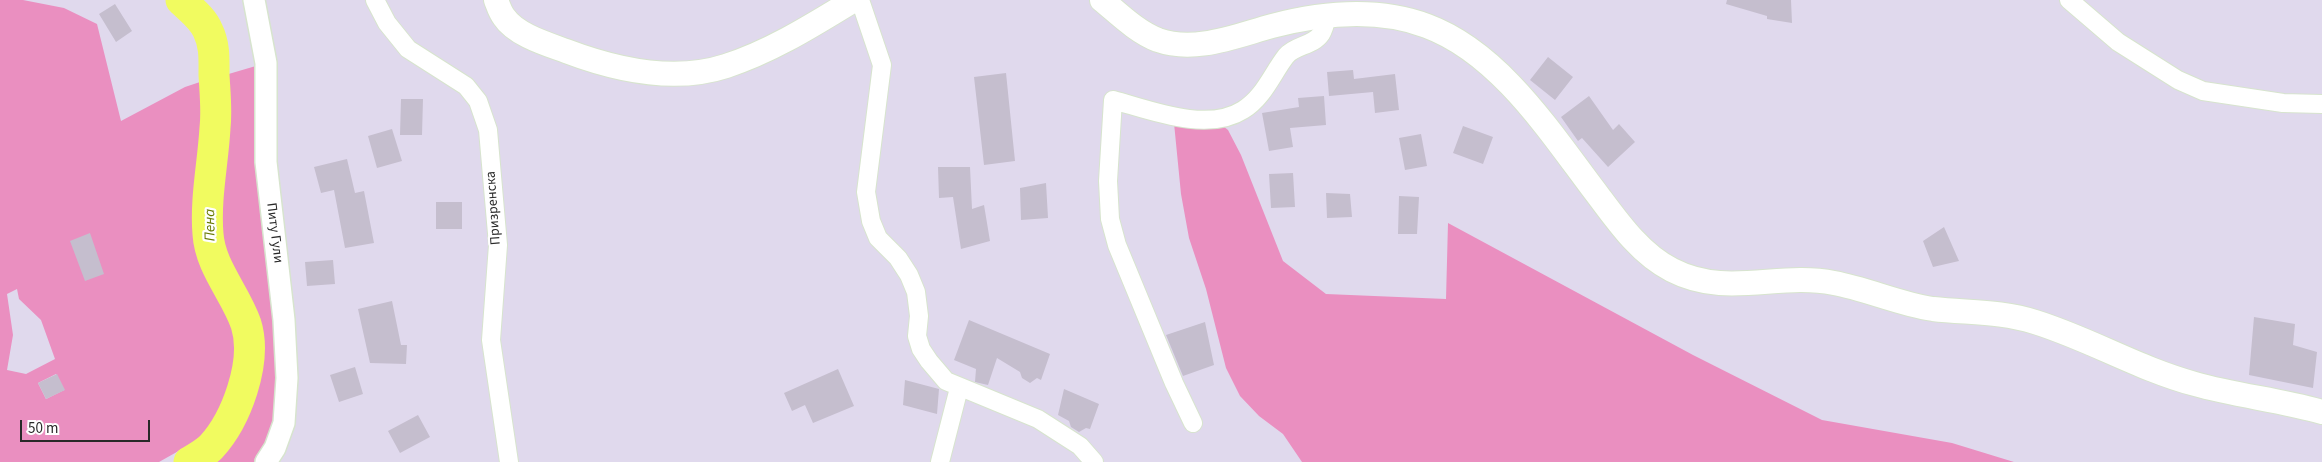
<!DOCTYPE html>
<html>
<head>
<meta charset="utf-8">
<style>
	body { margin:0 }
	#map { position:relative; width:2322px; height:462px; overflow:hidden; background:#e0d9ed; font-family:"Source Sans 3",sans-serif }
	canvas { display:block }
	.scale { position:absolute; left:20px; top:420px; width:130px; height:22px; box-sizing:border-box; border:2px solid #292929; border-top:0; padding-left:6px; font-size:15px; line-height:18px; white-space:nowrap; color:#292929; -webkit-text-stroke:4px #fff; paint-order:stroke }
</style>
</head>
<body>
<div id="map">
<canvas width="2322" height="462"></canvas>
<div class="scale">50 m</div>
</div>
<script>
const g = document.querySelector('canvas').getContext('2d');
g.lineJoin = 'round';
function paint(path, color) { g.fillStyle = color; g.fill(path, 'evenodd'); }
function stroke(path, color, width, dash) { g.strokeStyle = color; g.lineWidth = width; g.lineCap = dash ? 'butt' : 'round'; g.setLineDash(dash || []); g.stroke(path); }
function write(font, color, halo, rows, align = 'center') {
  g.font = font + ' "Source Sans 3",sans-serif'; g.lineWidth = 4.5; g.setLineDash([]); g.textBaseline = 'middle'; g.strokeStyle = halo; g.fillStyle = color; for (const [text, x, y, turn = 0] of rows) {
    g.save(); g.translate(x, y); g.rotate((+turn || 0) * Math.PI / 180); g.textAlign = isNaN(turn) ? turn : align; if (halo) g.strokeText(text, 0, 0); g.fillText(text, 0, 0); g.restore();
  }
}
paint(new Path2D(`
	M0,0h23l41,8 33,16 24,97 64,-34 18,-6 -4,93 2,70 10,32 23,55 7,38 -10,32 -13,22 -27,21 -32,18h-159zM17,289l2,10 22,21 14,39 -29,15 -19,-4 6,-35 -6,-41zM56,374l8,16 -18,9 -8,-16z
	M266,63l21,315 -21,84h-77c7,-4 16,-9 22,-15 25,-27 47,-86 35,-123 -10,-30 -32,-55 -38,-87 -4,-23 2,-48 4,-72 3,-29 3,-57 3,-87z
	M1174,123l49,3 5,4 13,25 42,106 43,33 120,5 2,-76 245,132 129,65 130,23 62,19h-712l-19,-28 -24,-18 -19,-20 -14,-28 -20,-79 -17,-51 -8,-44z`), '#ea8fc0');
stroke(new Path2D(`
	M181,0c9,9 22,18 27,31 7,14 6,29 6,44 1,18 3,36 1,53 -2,35 -10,71 -7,106 2,33 28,60 38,90 12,38 -10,96 -35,123 -6,6 -15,11 -22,15`), '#f1fb60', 31);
paint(new Path2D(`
	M1727,0h64l1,23 -25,-4v-3l-41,-12z
	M115,4l17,27 -16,11 -17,-28z
	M1548,57l25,20 -18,23 -25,-20z
	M1353,70l1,9 41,-5 4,36 -24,3 -2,-21 -44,4 -2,-24z
	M1006,73l9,88 -31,4 -10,-88z
	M1324,96l2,29 -36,3 3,19 -24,4 -7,-38 37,-6 -1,-9z
	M1589,96l24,34 6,-6 16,18 -27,25 -26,-29 -4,3 -17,-24z
	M401,99h22l-1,36h-22z
	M1463,126l30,11 -10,27 -30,-11z
	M392,129l10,32 -25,7 -9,-32z
	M1421,134l6,32 -22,4 -6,-32z
	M347,159l8,34 9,-2 10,52 -29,5 -11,-58 -13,3 -7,-26z
	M938,167h32l2,42 12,-4 6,36 -29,8 -8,-52 -14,1z
	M1293,173l2,34 -24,1 -2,-34z
	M1046,183l2,35 -27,2 -1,-32z
	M1326,193l24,1 2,23 -25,1z
	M1399,196l20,1 -2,37h-19z
	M436,202h26v27h-26z
	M1944,227l15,34 -26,6 -10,-26z
	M90,233l14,41 -19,7 -15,-40z
	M333,260l2,24 -28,2 -2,-24z
	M392,301l9,44h6l-1,19 -36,-1 -12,-54z
	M2254,317l41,7 -2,21 24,7 -4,36 -64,-13z
	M969,320l81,34 -9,26 -4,-2 -7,5 -8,-5 -2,-6 -23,-14 -9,27 -13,-3 1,-13 -22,-9z
	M1205,322l9,43 -31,11 -17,-41z
	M355,367l8,27 -24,8 -9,-27z
	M838,369l16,37 -41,17 -8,-18 -13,6 -8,-18z
	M57,374l8,16 -19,9 -8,-16z
	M905,380l34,9 -2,25 -34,-9z
	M1064,389l35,15 -9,25 -4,-1 -7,4 -8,-5 -2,-6 -11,-6z
	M418,415l12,22 -30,16 -12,-22z`), '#c5bece');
const minor = new Path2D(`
	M375,0l12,23 21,26 58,37 12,15 10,29 10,115 -7,95 18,122
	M860,0l22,65 -16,127 5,29 7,17 20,20 11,17 7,17 3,24 -2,20 4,13 8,12 17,20 92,38 42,27 14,16
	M2069,0l49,42 60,38 25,11 80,12 39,1
	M1193,423l-19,-40 -57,-138 -7,-26 -2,-38 5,-81c37,10 94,33 130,10 21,-13 29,-36 43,-54 9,-11 27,-10 35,-22 3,-5 5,-13 6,-18
	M940,462l19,-74`);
const tertiary = new Path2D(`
	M254,0l12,63v99l18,158 3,58 -3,45 -9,25 -9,14`);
const secondary = new Path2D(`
	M496,0c2,5 4,12 8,17 12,18 43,27 62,34 50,19 108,32 160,15 46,-15 87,-41 128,-66
	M1102,0c17,14 35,32 56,40 37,13 77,-4 114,-14 50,-13 105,-19 155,0 75,28 126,111 173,172 20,27 42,57 72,72 54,28 106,2 162,13 33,6 65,21 99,26 35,4 68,2 102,13 55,17 104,47 160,62 42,12 86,16 127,28`);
stroke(minor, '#d7e4ce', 20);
stroke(tertiary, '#d7e4ce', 24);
stroke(secondary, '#d7e4ce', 26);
stroke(minor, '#fff', 18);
stroke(tertiary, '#fff', 21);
stroke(secondary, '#fff', 24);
write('14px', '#292929', '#fff', [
	["Призренска",494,208,-94],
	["Питу Гули",274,233,83]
]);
write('italic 15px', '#687905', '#fff', [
	["Пена",211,225,-91]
]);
</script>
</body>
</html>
